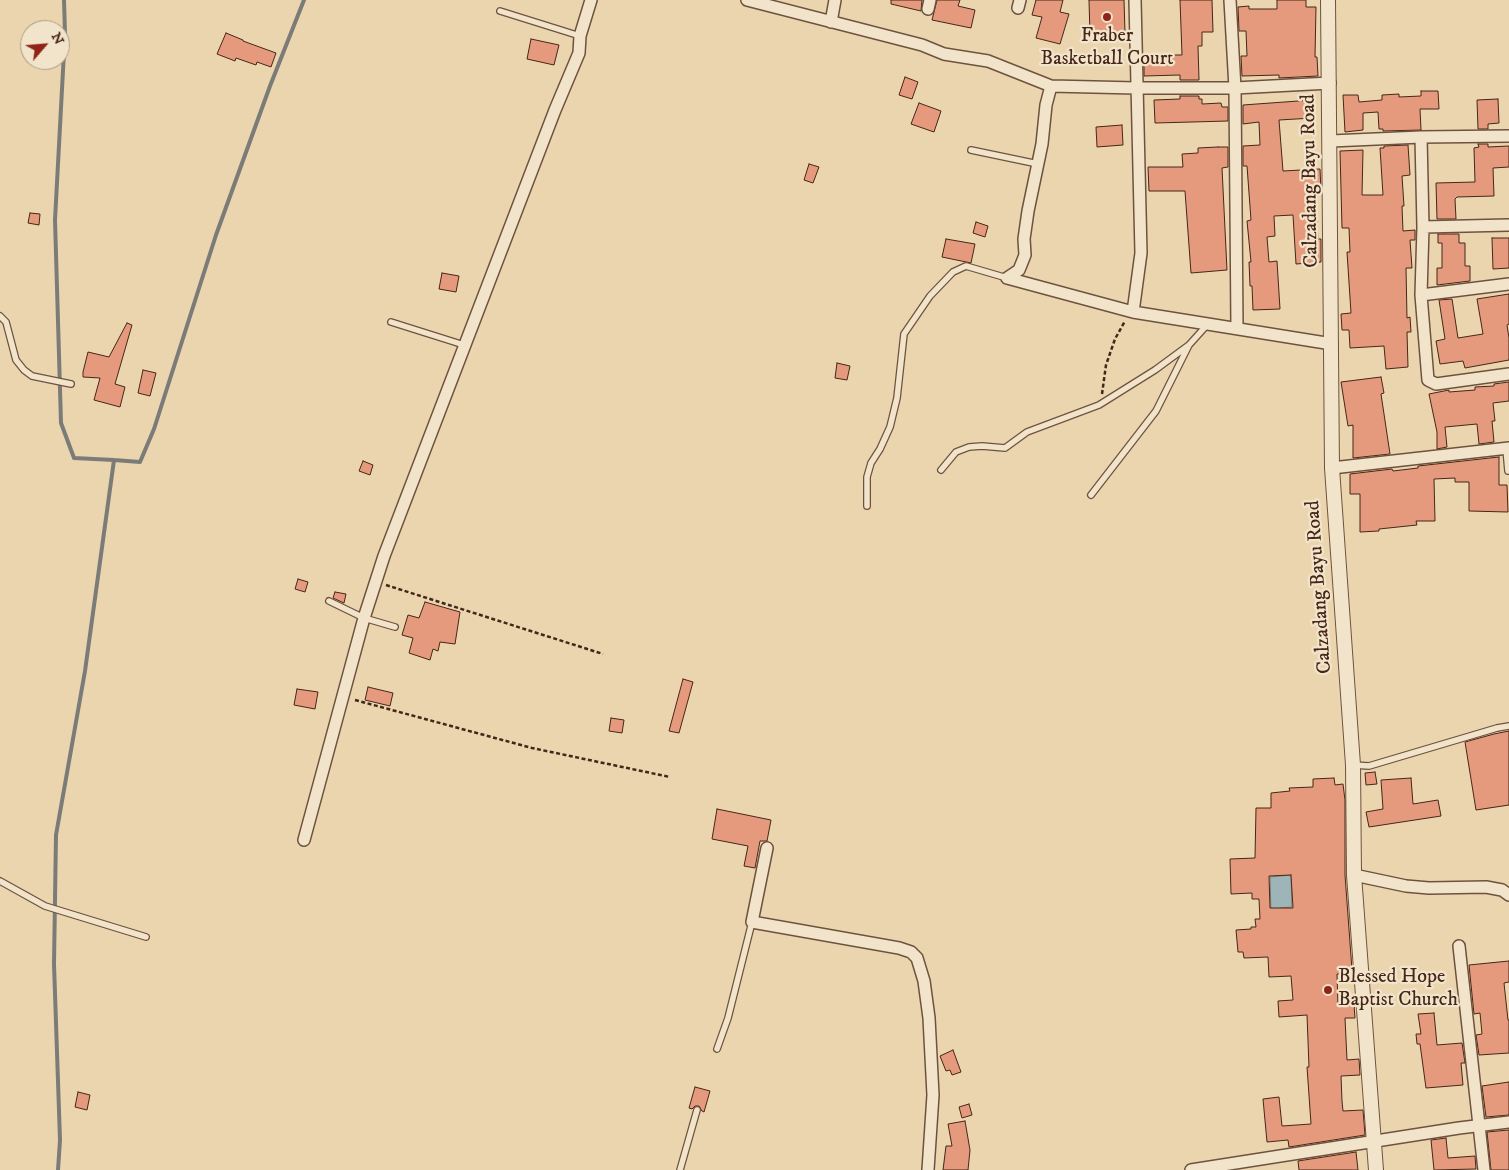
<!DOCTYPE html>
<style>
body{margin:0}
#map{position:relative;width:1509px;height:1170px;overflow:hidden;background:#ead5af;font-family:"IM FELL DW Pica",serif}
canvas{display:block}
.north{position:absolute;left:20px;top:20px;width:50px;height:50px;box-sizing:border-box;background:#f1e4cb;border:1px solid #ad9883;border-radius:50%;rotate:63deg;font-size:14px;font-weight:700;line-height:20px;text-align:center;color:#462618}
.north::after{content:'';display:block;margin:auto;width:18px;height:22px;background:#8f2418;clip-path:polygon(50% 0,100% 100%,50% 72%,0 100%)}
</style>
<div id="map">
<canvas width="1509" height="1170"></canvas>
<div class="north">N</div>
</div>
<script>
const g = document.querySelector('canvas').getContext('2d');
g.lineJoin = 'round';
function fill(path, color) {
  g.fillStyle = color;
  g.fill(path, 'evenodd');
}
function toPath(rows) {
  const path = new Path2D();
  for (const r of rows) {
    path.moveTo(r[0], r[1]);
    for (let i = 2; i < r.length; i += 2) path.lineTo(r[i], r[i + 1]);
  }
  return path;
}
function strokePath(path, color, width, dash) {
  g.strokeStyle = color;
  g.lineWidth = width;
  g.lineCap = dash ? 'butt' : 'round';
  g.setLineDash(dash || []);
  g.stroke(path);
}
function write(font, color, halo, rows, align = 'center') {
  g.font = font + ' "IM FELL DW Pica",serif';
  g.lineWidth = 4.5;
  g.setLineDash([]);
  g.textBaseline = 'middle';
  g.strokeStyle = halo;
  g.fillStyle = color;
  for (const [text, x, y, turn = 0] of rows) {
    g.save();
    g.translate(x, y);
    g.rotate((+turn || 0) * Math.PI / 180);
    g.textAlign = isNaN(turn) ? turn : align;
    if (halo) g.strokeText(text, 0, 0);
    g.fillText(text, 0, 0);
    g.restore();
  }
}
const water = toPath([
 [1291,875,1292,907,1280,908,1280,912,1271,913,1270,877,1291,875]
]);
fill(water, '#9eb5b7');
strokePath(water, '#7b7c77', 1);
strokePath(toPath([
 [114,460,140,462,154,429,216,235,270,86,304,0],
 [58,1170,60,1140,54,964,56,835,85,671,114,460,74,458,61,423,55,220,65,33,64,0]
]), '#7b7c77', 4);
const building = toPath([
 [891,0,922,0,921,11,891,4,891,0],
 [937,0,960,0,958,6,975,10,971,28,932,20,937,0],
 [1036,0,1063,0,1060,12,1069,14,1060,44,1036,38,1042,17,1032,15,1036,0],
 [1089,0,1124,0,1125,33,1090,35,1089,0],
 [1180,0,1212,0,1213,32,1202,32,1202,46,1198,46,1199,80,1180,80,1180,75,1144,76,1144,55,1182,55,1180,0],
 [1277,0,1306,0,1306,7,1316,7,1315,57,1317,57,1318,76,1279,78,1279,75,1242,76,1241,56,1247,56,1246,31,1239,31,1238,7,1249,6,1249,9,1277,9,1277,0],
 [226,33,243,40,243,41,276,53,271,67,257,62,256,65,236,58,235,61,217,54,226,33],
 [531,39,559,45,554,65,527,59,531,39],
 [905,77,918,82,912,99,899,95,905,77],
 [1421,91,1438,91,1439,109,1420,109,1421,130,1383,131,1383,129,1379,129,1378,112,1363,113,1363,130,1345,132,1343,95,1358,95,1359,102,1382,100,1382,95,1399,94,1399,97,1421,96,1421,91],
 [1180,96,1199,96,1199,99,1202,99,1202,104,1221,103,1222,107,1228,107,1228,121,1155,123,1154,100,1180,99,1180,96],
 [1498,99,1499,123,1488,124,1488,129,1478,129,1477,100,1498,99],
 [1312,100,1313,118,1279,120,1283,171,1320,169,1321,191,1315,191,1318,239,1321,239,1321,262,1296,264,1293,215,1274,216,1275,236,1267,237,1269,262,1277,261,1280,309,1253,310,1252,286,1250,286,1249,262,1251,262,1247,221,1251,220,1247,166,1243,166,1243,146,1260,145,1259,122,1243,124,1243,105,1312,100],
 [919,103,941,111,934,132,911,124,919,103],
 [1122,125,1123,145,1097,147,1096,127,1122,125],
 [1478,144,1488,144,1488,147,1509,146,1509,167,1493,168,1494,196,1457,197,1455,199,1456,219,1437,219,1436,183,1475,182,1474,148,1479,147,1478,144],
 [1408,145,1410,175,1402,176,1404,206,1402,206,1403,231,1415,230,1415,240,1410,240,1412,268,1406,268,1407,318,1410,317,1411,332,1407,332,1408,367,1386,369,1384,346,1350,348,1349,330,1342,330,1341,314,1351,313,1347,252,1350,252,1349,228,1342,228,1340,151,1363,150,1362,195,1383,195,1380,148,1384,148,1384,146,1408,145],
 [1218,147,1228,147,1228,167,1222,168,1227,270,1191,273,1185,191,1149,191,1148,167,1183,167,1182,154,1198,153,1198,148,1218,147],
 [809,164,819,167,813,183,804,180,809,164],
 [30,213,40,214,39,225,28,223,30,213],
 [976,222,988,226,985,237,973,233,976,222],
 [1438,234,1459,234,1459,243,1465,243,1465,266,1470,266,1470,281,1437,285,1437,268,1442,268,1442,243,1438,243,1438,234],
 [1492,238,1509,238,1509,268,1493,269,1492,238],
 [946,239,975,244,971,263,942,257,946,239],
 [442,273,459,276,456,292,439,289,442,273],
 [1509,294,1509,324,1507,325,1509,338,1509,360,1465,368,1463,361,1440,364,1436,341,1445,339,1439,300,1452,299,1458,338,1483,334,1477,299,1509,294],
 [127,323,132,325,115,384,125,387,120,407,94,400,100,378,83,377,83,372,88,352,109,357,127,323],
 [837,363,850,366,847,380,835,378,837,363],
 [143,370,156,373,150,396,138,393,143,370],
 [1381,377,1384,393,1381,394,1390,454,1353,458,1353,425,1348,426,1341,382,1381,377],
 [1509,382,1509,401,1493,403,1495,421,1492,421,1494,442,1479,444,1477,424,1445,427,1447,447,1437,449,1437,432,1429,394,1449,390,1449,392,1475,390,1475,387,1494,386,1494,384,1509,382],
 [1499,457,1499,485,1507,485,1508,512,1469,511,1469,482,1455,482,1455,478,1434,479,1435,521,1416,521,1417,525,1379,529,1379,531,1360,532,1360,494,1350,494,1350,474,1392,469,1393,471,1418,468,1418,466,1499,457],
 [363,461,373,465,370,475,359,471,363,461],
 [298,579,308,582,305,592,295,589,298,579],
 [335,592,346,594,344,603,333,598,335,592],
 [425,602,460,612,455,644,440,642,438,651,433,649,430,660,409,653,413,638,402,635,408,615,419,618,425,602],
 [683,679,693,682,679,733,669,731,683,679],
 [368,687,393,693,390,706,365,700,368,687],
 [297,689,318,692,315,709,294,705,297,689],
 [611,718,624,720,622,733,609,731,611,718],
 [1509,731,1509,805,1476,810,1465,742,1494,734,1509,731],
 [1375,772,1377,784,1366,785,1365,773,1375,772],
 [1334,778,1335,785,1343,784,1345,800,1345,875,1352,970,1340,971,1340,974,1337,974,1338,1006,1354,1005,1355,1018,1345,1018,1347,1060,1359,1059,1360,1075,1341,1076,1342,1101,1343,1111,1363,1110,1365,1135,1289,1147,1288,1140,1267,1142,1263,1099,1279,1097,1282,1126,1311,1124,1307,1067,1309,1067,1307,1015,1279,1017,1278,1001,1293,1000,1291,976,1269,977,1268,957,1244,958,1243,952,1238,952,1236,930,1251,929,1251,927,1256,927,1255,919,1260,919,1259,899,1252,899,1252,893,1231,894,1230,859,1255,858,1256,808,1271,808,1271,793,1290,791,1289,788,1313,787,1313,779,1334,778],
 [1291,875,1293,908,1270,908,1269,876,1291,875],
 [1411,778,1413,804,1438,800,1441,816,1369,827,1366,812,1383,809,1381,780,1411,778],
 [717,809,771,820,767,841,760,841,755,868,744,866,748,846,712,839,717,809],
 [1509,961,1509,982,1504,983,1508,1020,1509,1020,1509,1053,1479,1055,1476,1035,1482,1034,1480,1013,1474,1014,1469,965,1509,961],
 [1434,1013,1437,1045,1462,1043,1465,1063,1461,1063,1463,1085,1426,1088,1420,1044,1417,1044,1416,1034,1421,1034,1418,1014,1434,1013],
 [953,1050,961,1072,952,1075,950,1070,946,1071,940,1056,953,1050],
 [1509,1082,1509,1115,1486,1117,1482,1086,1509,1082],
 [695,1087,710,1091,704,1112,702,1111,699,1106,695,1106,692,1109,689,1108,695,1087],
 [78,1092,90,1095,87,1110,75,1107,78,1092],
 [969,1104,972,1115,962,1118,959,1107,969,1104],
 [965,1121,970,1150,968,1170,943,1170,946,1146,952,1146,948,1124,965,1121],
 [1509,1130,1509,1170,1491,1170,1487,1132,1509,1130],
 [1446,1138,1448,1158,1475,1156,1476,1169,1434,1170,1431,1140,1446,1138],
 [1356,1152,1358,1170,1299,1170,1298,1161,1356,1152]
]);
fill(building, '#e59a7d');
strokePath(building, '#462618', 1);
const service = toPath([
 [500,11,580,36],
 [971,150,1038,164],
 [0,316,6,322,16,360,24,370,32,376,71,384],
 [391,322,464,345],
 [1506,449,1508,471],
 [941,470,956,452,969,447,982,446,1005,448,1027,432,1099,405,1155,370,1189,345],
 [1091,495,1156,411,1189,345,1207,325],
 [867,506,867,477,871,463,880,449,890,427,897,398,904,334,930,296,953,272,966,266,1007,278],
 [329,601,364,618,395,627],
 [1353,765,1369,766,1497,728,1509,726],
 [0,881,45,906,146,937],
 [717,1049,728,1018,752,922],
 [680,1170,697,1110]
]);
const minor = toPath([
 [747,0,922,45,944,54,988,61,1051,86,1136,88,1235,88,1330,83],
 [1230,0,1235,88,1237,328],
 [1018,8,1020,0],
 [928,9,930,0],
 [831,22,835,0],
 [1421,137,1423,227,1421,295,1428,380,1436,384,1509,374],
 [1331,141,1421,137,1509,136],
 [1423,227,1509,225],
 [1007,278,1133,312,1332,344],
 [1007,278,1019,270,1025,255,1024,239,1028,211,1042,144,1046,105,1051,86],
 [1421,295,1509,284],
 [1133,312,1141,253,1135,0],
 [1332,468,1509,448],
 [304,840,364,618,384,556,555,110,579,53,580,36,591,0],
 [767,848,752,922,899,948,911,952,917,958,924,981,929,1018,933,1095,928,1170],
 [1354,875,1406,886,1429,888,1486,887,1502,890,1509,895],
 [1459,946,1484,1170],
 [1191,1170,1459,1128,1509,1122]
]);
const tertiary = toPath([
 [1328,0,1332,468,1353,765,1354,875,1376,1170]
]);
strokePath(service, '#6f523e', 8);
strokePath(minor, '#6f523e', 14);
strokePath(tertiary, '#6f523e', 16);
strokePath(toPath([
 [1102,394,1106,365,1115,339,1125,321],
 [386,585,603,654],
 [355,700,532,748,670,777]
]), '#462618', 2.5, [4, 2.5]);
strokePath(service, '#f1e4cb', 5.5);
strokePath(minor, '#f1e4cb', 11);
strokePath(tertiary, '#f1e4cb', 14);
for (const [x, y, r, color] of [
 [1107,17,5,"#8f2418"],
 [1328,990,5,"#8f2418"]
]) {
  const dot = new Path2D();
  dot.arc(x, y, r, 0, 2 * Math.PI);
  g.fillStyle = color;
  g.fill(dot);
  strokePath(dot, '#f1e4cb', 2);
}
write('20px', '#462618', '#f1e4cb', [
 ["Fraber",1107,37],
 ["Basketball Court",1107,60],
 ["Blessed Hope",1338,978,"left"],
 ["Baptist Church",1338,1001,"left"]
]);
write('20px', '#462618', '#f1e4cb', [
 ["Calzadang Bayu Road",1311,181,-91],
 ["Calzadang Bayu Road",1320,587,-94]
]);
</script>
